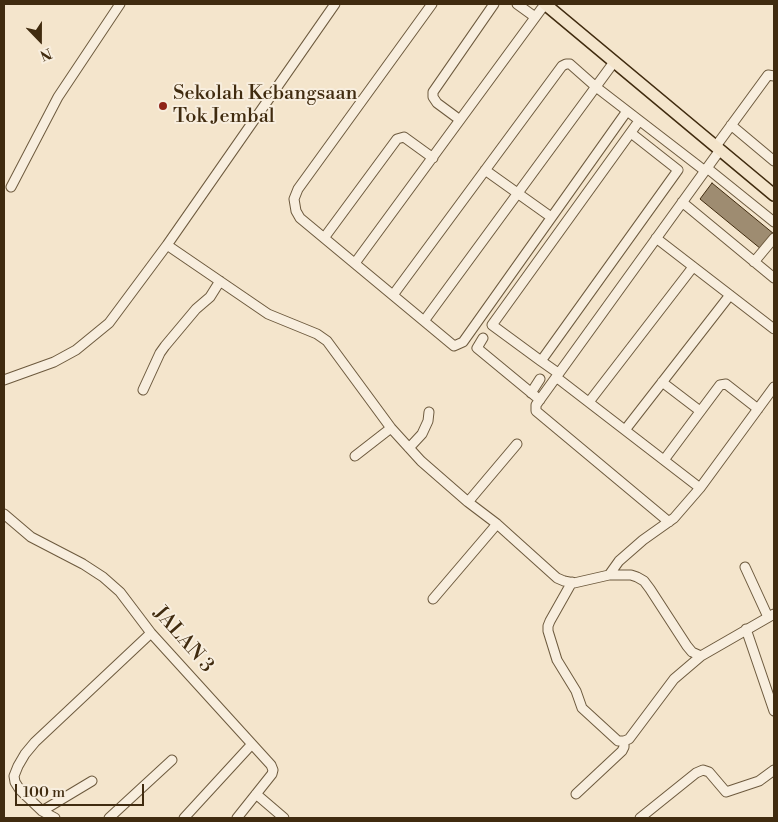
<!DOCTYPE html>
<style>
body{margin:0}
#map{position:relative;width:778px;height:822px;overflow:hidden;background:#f4e5cc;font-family:"Libre Bodoni",serif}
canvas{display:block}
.frame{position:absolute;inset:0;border:5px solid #402b0f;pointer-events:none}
.north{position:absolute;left:15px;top:15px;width:50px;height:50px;-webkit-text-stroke:4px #f8eede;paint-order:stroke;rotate:158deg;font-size:14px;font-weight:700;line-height:20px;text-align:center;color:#402b0f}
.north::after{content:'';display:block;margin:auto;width:18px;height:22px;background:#402b0f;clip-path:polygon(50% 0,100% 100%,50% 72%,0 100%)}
.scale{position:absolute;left:15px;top:784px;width:129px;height:22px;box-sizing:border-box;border:2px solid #402b0f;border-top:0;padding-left:6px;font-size:15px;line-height:18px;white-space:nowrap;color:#402b0f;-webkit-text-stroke:4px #f8eede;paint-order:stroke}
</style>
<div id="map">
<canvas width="778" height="822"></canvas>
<div class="frame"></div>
<div class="north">N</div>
<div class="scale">100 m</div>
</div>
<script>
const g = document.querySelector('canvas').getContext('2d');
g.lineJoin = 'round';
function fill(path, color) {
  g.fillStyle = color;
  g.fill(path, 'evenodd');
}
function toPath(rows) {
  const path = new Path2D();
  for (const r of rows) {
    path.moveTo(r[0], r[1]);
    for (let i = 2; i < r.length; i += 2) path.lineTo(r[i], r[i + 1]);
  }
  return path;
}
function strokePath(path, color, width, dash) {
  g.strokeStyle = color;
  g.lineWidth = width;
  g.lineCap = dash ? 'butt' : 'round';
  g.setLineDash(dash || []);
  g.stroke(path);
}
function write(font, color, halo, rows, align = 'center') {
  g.font = font + ' "Libre Bodoni",serif';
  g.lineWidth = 4;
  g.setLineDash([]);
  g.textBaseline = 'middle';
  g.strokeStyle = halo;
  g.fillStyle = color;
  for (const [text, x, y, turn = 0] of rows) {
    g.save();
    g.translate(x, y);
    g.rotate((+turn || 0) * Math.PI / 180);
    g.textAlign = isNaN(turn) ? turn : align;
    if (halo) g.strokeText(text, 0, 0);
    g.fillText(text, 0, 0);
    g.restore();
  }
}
const building = toPath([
 [712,183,774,234,761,249,700,199,712,183]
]);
fill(building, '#9e8c71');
strokePath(building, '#402b0f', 1);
const minor = toPath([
 [432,4,298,189,294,199,296,211,300,218,454,346,463,342,627,111],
 [517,4,535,17],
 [460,120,437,103,433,97,433,92,494,4],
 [731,125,774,161],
 [631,133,678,170,541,361,492,325,639,121],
 [716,146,768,75,774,76],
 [707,168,774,222],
 [485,170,551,217],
 [11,187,58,97,120,4],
 [682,202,774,278],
 [324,238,397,139,404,137,433,158],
 [656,238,774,329],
 [167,245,268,314,317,334,327,341,391,428,421,461,468,502,497,524,557,578,564,581,574,583,609,575,631,575,637,577,644,581,650,589,687,646,692,652,701,656,774,614],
 [754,262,774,238],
 [355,263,545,4],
 [393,295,562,66,566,64,570,64,596,87,705,171],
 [424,321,614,62],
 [483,338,477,348,540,400],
 [541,361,558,373],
 [556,377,700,488],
 [4,380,54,362,76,350,109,323,167,245,335,4],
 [662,382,700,411],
 [143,390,160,353,165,346,196,309,210,297,220,281],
 [531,393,540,379],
 [589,402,693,267],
 [625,430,730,295],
 [409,448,422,434,428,421,429,412],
 [355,456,391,428],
 [664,460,720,385,726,384,758,409],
 [468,502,517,444],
 [4,514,31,537,83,564,103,577,120,592,151,633,271,765,273,770,272,774,237,818],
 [669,522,536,411,536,405,720,150],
 [745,567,768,617],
 [609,575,619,561,643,540,674,518,700,488,774,387],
 [572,582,550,621,548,626,548,631,557,660,576,691,582,708,618,741,624,741,629,739,674,679,701,656],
 [433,599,497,524],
 [746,629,774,711],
 [256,794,284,818],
 [576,794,622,751,624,747,624,741],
 [42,811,92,781],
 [55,818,42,811,20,790,15,782,14,776,18,766,25,754,35,742,151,633],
 [109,818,172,760],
 [184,818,252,744],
 [640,818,696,773,703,770,709,772,726,792,759,781,774,770]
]);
const major = toPath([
 [545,4,774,195]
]);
strokePath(minor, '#6d5a3e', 11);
strokePath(major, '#402b0f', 14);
strokePath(minor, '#f8eede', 9);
strokePath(major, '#f4e5cc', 11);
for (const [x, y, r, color] of [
 [163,106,5,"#8f2418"]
]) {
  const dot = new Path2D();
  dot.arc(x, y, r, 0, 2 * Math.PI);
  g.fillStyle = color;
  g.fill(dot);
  strokePath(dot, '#f8eede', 2);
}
write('20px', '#402b0f', '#f8eede', [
 ["Sekolah Kebangsaan",173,94],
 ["Tok Jembal",173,117]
], 'left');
write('20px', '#402b0f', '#f8eede', [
 ["JALAN 3",183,640,49]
]);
</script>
